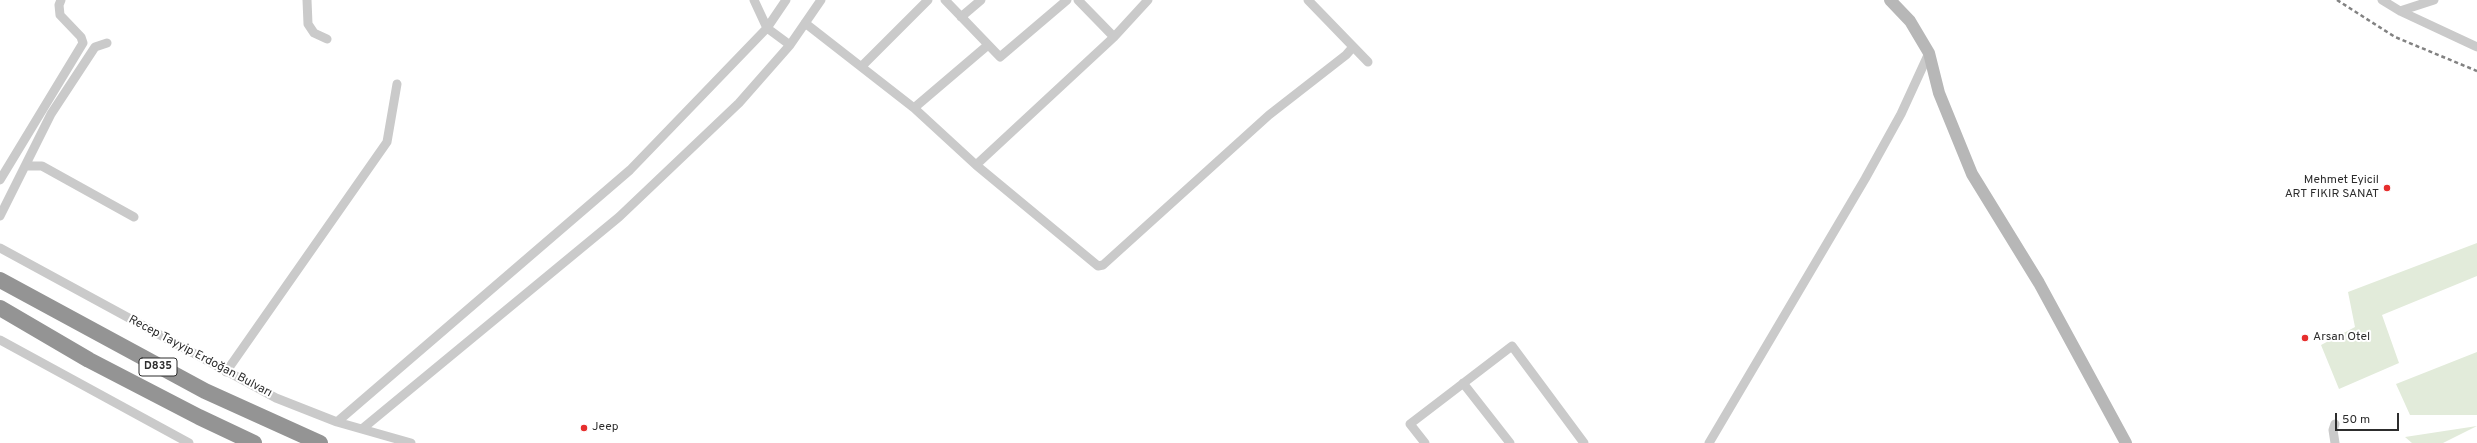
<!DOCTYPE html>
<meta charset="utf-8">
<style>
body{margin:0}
#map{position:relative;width:2477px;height:443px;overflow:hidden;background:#fff;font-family:Overpass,sans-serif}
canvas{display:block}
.scale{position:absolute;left:2335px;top:413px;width:64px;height:18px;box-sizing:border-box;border:2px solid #2d2d2d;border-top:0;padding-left:5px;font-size:12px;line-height:14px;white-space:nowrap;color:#2d2d2d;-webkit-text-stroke:3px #fff;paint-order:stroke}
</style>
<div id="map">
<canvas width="2477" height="443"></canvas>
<div class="scale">50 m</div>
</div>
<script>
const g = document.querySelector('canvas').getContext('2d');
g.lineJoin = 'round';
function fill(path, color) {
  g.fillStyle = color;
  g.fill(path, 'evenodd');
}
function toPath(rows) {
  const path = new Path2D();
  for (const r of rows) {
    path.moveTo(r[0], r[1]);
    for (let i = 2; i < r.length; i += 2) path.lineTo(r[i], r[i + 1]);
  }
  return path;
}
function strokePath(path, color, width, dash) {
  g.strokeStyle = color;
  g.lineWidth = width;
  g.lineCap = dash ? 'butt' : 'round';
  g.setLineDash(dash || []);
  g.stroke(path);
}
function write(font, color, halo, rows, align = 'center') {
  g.font = font + ' Overpass,sans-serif';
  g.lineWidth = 4;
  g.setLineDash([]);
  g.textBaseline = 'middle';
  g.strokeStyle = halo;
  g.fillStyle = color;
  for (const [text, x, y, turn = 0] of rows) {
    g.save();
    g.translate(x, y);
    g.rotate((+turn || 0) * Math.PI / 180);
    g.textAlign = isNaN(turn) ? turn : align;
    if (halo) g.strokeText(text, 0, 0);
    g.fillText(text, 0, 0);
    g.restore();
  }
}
fill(toPath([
 [2477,243,2477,276,2382,315,2399,363,2339,389,2321,345,2355,327,2348,292],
 [2477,352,2477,415,2410,415,2396,384],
 [2477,426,2443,443,2412,443,2405,437]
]), '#e2ebda');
strokePath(toPath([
 [307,0,308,24,314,33,327,39],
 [754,0,767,28,790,45],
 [945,0,1000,57,1067,0],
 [1078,0,1114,37],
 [1308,0,1368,62],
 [2382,0,2400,11,2477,47],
 [2400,11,2434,0],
 [961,17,981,0],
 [805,23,914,108,976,165,1098,266,1103,265,1269,115,1346,55,1353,47],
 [862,66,928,0],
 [914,108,988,45],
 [976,165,1114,37,1148,0],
 [25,166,42,166,134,217],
 [0,180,83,43,81,37,60,15,59,5,61,0],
 [0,216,51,114,95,47,107,43],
 [0,248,276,398,337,422,411,443],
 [0,340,189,443],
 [226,372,387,142,397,84],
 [1463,383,1510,443],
 [337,422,630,170,767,28,786,0],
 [2335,424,2333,430,2335,443],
 [362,429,619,217,739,103,790,45,821,0],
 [1425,443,1410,424,1512,346,1584,443],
 [1709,443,1865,179,1901,114,1929,53]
]), '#cacaca', 9);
strokePath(toPath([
 [1890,0,1910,21,1929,53,1939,93,1972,174,2039,283,2126,443]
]), '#b7b7b7', 12);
strokePath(toPath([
 [0,280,205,391,320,443],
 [0,308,89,360,199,417,254,443]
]), '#949494', 16);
strokePath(toPath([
 [2337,0,2395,37,2477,71]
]), '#828282', 2.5, [4, 3]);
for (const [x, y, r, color] of [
 [2387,188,4,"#e62e2d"],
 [2305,338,4,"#e62e2d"],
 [584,428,4,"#e62e2d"]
]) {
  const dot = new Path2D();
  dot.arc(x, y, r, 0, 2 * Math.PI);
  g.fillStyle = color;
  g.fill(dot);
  strokePath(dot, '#fff', 1.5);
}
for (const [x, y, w] of [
 [158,367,38]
]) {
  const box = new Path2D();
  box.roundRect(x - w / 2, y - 9, w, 18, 3);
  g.fillStyle = '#fff';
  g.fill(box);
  strokePath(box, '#2d2d2d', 1);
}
write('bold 11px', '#2d2d2d', null, [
 ["D835",158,367]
]);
write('12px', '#2d2d2d', '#fff', [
 ["Mehmet Eyicil",2379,181,"right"],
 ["ART FIKIR SANAT",2379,195,"right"],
 ["Arsan Otel",2313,338],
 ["Jeep",592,428]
], 'left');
write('12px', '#2d2d2d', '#fff', [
 ["Recep Tayyip Erdoğan Bulvarı",200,357,28]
]);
</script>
